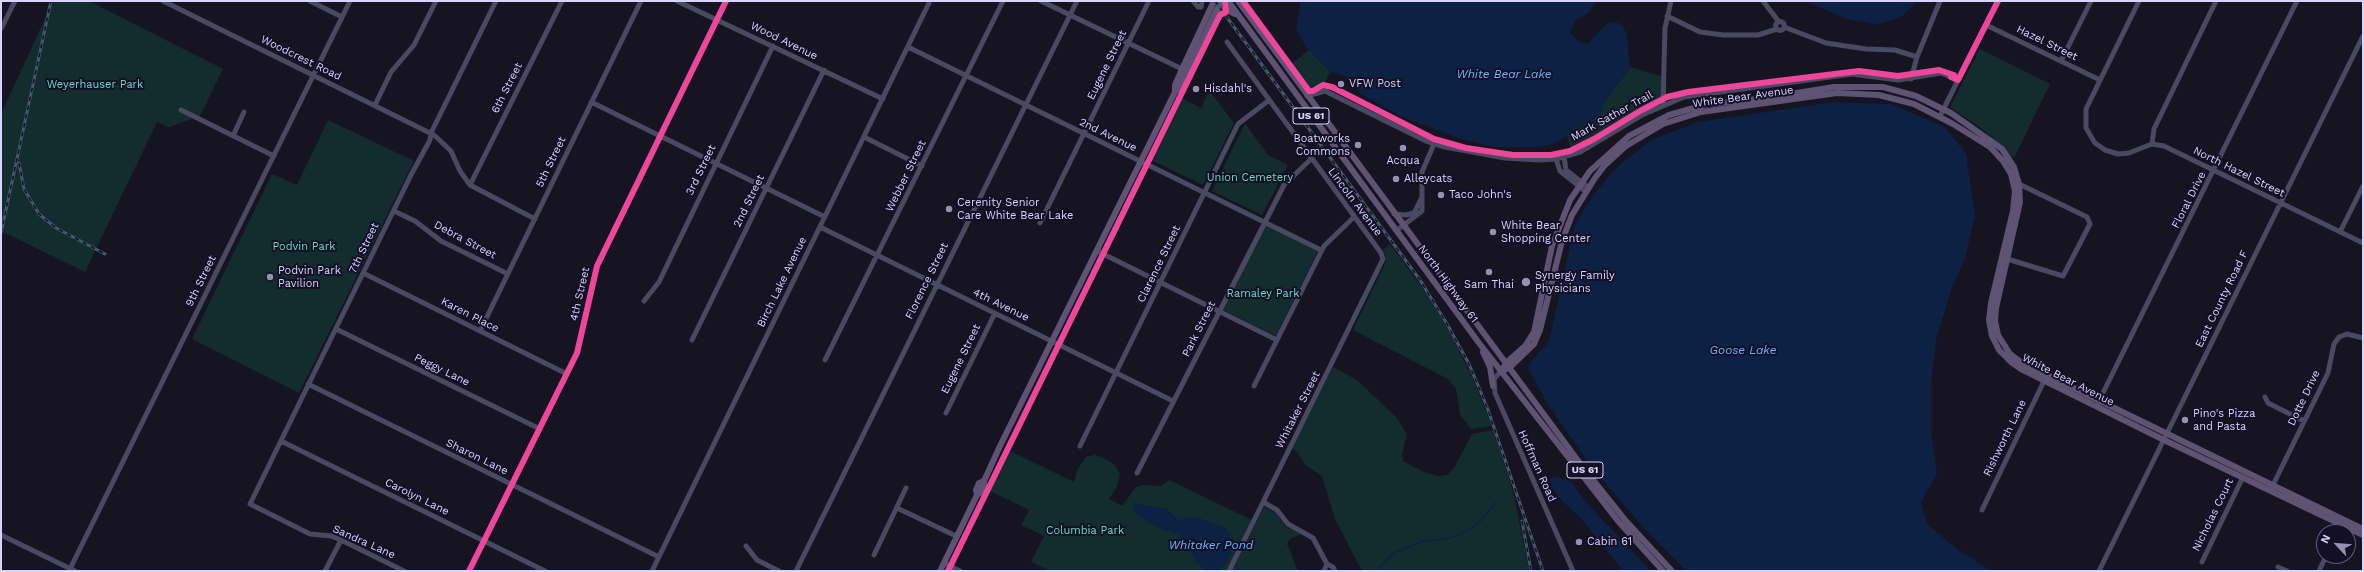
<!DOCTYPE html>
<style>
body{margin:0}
#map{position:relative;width:2364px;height:572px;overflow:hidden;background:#161421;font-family:"Work Sans",sans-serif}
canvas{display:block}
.frame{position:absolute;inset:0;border:2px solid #d9d4ff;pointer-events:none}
.north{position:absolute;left:2316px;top:524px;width:40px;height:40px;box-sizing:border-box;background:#130f26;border:1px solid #625e7d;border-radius:50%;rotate:296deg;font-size:11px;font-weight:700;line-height:16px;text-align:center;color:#d9d4ff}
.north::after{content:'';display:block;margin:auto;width:14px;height:18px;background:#9591b1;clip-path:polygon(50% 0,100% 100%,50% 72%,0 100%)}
</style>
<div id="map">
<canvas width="2364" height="572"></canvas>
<div class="frame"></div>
<div class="north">N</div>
</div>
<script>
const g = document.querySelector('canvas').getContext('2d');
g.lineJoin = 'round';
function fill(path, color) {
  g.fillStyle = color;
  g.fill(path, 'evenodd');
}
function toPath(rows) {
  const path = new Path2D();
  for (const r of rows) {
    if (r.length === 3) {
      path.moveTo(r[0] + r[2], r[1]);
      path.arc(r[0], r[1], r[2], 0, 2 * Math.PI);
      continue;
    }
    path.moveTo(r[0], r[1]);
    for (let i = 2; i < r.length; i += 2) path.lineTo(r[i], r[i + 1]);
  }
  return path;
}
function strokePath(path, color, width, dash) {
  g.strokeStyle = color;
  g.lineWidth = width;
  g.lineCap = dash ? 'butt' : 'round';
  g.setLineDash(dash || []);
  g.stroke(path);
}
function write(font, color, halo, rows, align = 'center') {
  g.font = font + ' "Work Sans",sans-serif';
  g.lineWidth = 4;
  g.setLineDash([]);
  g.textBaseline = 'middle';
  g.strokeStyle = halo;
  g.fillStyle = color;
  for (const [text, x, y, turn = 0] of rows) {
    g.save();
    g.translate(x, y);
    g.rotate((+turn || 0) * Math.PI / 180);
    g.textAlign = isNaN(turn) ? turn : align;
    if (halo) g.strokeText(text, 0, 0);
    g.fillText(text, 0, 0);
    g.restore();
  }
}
fill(toPath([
 [53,1,89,1,223,69,200,116,169,127,157,122,85,272,1,231,1,114],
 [1980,49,2050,84,2014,158,2008,155,1985,131,1950,107],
 [1309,50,1330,71,1323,87,1312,93,1307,91,1290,65],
 [1630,67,1664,77,1663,104,1573,155,1567,136,1600,115,1604,103],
 [1209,90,1234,123,1203,185,1151,160,1181,98,1201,108],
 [328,120,414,161,299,393,192,339,272,174,297,185],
 [1245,123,1268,155,1288,165,1262,215,1212,191],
 [1264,224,1318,251,1276,336,1221,309],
 [1390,244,1426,293,1449,331,1470,372,1492,426,1471,429,1460,415,1456,389,1448,379,1353,330,1385,264,1386,257,1383,250],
 [1333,367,1357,380,1396,417,1407,434,1402,454,1403,461,1424,472,1438,476,1447,475,1454,468,1472,434,1493,430,1513,491,1529,571,1362,571,1335,519,1322,476,1305,465,1298,453,1292,448],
 [1006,449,1074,482,1077,470,1086,457,1095,455,1104,458,1115,465,1120,474,1117,487,1109,499,1122,506,1136,487,1144,485,1161,486,1169,480,1252,520,1227,571,1050,571,1031,562,1044,536,1021,525,1029,510,986,489],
 [1135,504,1166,509,1179,521,1194,517,1224,527,1233,539,1229,558],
 [1264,507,1275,512,1286,527,1301,534,1290,539,1287,544,1298,571,1232,571]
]), '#132c2d');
fill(toPath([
 [1301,1,1596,1,1590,12,1574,21,1570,33,1581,43,1588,44,1602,28,1609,23,1616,22,1623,26,1627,35,1630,67,1604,103,1600,115,1567,136,1554,144,1540,147,1494,147,1461,139,1400,116,1360,93,1354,82,1344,76,1330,71,1306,47,1296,29],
 [1805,1,1917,1,1901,17,1884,23,1874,24,1847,19],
 [1833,102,1890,104,1945,127,1966,154,1975,216,1965,259,1952,287,1936,340,1931,386,1931,431,1937,474,1921,502,1927,524,1956,548,1991,571,1686,571,1643,527,1590,465,1548,405,1527,366,1549,341,1575,225,1594,194,1616,168,1651,140,1698,122],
 [1554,476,1572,482,1584,500,1651,571,1623,571,1580,517,1563,502,1552,488,1550,479],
 [1135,504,1166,509,1179,521,1194,517,1224,527,1230,532,1233,541,1231,554,1225,565,1218,571,1205,570,1198,564,1180,535,1159,528,1137,515,1132,508]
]), '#0d2144');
strokePath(toPath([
 [1238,569,1239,571],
 [1376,571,1393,553,1424,541,1450,538,1465,532,1480,522,1497,501]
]), '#0d2144', 1.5);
strokePath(toPath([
 [163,1,434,135,451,151,460,171,470,185,535,219],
 [310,1,342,17],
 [677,1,883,99],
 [1041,1,1182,69],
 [1193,1,1198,7,1201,7,1202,1],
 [1763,1,1779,22],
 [2139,1,2086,109,2086,128,2095,143,2105,150,2118,154,2129,153,2152,144,2164,146,2363,243],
 [1667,16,1700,32,1723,35,1758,35,1777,29],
 [1780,26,4.5],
 [1986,25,2100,80],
 [1784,27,1826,43,1866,49,1895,50,1917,57],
 [1,29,15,1],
 [1227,42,1381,253,1383,259,1229,571],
 [908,47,1321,250],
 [2061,61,2091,1],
 [1911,79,1917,57,1940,1],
 [1307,96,1325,91,1329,93,1426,141,1445,147,1505,158,1539,160,1556,159,1580,152,1642,115,1684,97,1852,74,1898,80,1941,73,1958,80],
 [591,102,825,217],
 [1663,104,1665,28,1671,1],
 [375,105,391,72,414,45,436,1],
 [181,110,274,156],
 [1940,116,1998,1],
 [233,136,244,112],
 [864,137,922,166],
 [2152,144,2154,129,2216,1],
 [1564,157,1566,170,1588,187],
 [1556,159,1560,171,1585,191],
 [470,185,562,1],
 [394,211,415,221,441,241,508,274],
 [1394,214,1406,215,1414,213,1421,199],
 [1040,223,1149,1],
 [820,227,1173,401],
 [1396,231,1422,211,1422,172,1434,144],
 [2340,232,2363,186],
 [1097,251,1277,340],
 [2004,258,2063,276,2090,224,2087,217,2019,184],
 [363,273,567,374],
 [644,301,659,282,773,46],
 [336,329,540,429],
 [480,331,641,1],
 [692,340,824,70],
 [825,360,1003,1],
 [1501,371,1494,379,1495,393,1573,571],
 [308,384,659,557],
 [1254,386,1324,246,1354,217],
 [2265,397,2268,403,2304,421],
 [2098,403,2297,1],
 [946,413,995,313],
 [281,441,545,571],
 [1080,446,1238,124,1268,101],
 [1137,473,1284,185,1311,159],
 [2272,487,2328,373,2334,344,2339,337,2347,334,2363,338],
 [1263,502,1277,510,1288,524,1313,538,1327,564,1333,567,1335,571],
 [897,508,956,536],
 [1982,510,2046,377],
 [2338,532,2343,522],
 [1,535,75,571],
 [746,546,757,560,779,571],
 [874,555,906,488],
 [2202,562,2243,477],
 [944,563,960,571],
 [2278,567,2287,571],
 [69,571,350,1],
 [325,571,341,540],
 [404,571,341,540,331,536,310,534,250,504,411,175,430,140,431,133,496,1],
 [469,571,577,353,597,266,726,1],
 [652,571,930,1],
 [796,571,1077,1],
 [1324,571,1327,564],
 [2099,571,2363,36],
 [2319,571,2326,556]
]), '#4a4962', 5);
strokePath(toPath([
 [1228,1,1479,343,1618,521,1663,571],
 [1238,1,1582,466,1626,521,1672,571],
 [1215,15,1225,9,1235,14],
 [1175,92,1175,85,1182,69,1214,1],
 [1483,352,1490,367,1493,386],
 [1501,371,1506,363,1525,346,1534,332,1552,246,1570,200,1590,171,1629,136,1669,115,1708,104,1759,99,1834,87,1883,87,1916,96,1951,113,2002,149,2014,167,2019,184,2020,202,1996,308,1995,321,1998,335,2010,354,2022,363,2363,529],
 [1501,371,1509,368,1534,344,1540,330,1562,241,1572,215,1595,178,1605,165,1626,146,1663,124,1701,112,1837,93,1879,95,1914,104,1953,124,1990,147,2003,161,2011,174,2015,191,2013,211,1991,303,1989,320,1992,336,1999,350,2011,362,2021,369,2164,440,2363,535],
 [977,495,976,490,979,483,984,481],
 [940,571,977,495,981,492,984,485,984,481,1000,446,1175,92,1180,87,1221,1]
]), '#5e5373', 6);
const rail = toPath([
 [1215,1,1420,280,1447,324,1469,364,1487,407,1543,571],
 [19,163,24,189,39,214,56,228,105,254],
 [1,233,51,1],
 [1522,521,1531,571]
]);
strokePath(rail, '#43596b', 3);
strokePath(rail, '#130f26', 1.5, [4.5]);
strokePath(toPath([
 [1243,1,1309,91,1313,91,1323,85,1332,87,1434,139,1466,148,1513,155,1551,155,1570,151,1594,139,1640,111,1667,97,1688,92,1859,71,1898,76,1939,70,1954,75],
 [1951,77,1958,80,1998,1],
 [469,571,577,353,597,266,726,1],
 [948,571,1220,15,1226,12,1225,1]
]), '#ed469a', 6);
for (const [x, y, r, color] of [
 [1341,84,4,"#9591b1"],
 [1196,89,4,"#9591b1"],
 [1358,145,4,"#9591b1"],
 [1403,148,4,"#9591b1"],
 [1396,179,4,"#9591b1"],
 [1441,195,4,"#9591b1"],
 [949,209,4,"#9591b1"],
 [1493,232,4,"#9591b1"],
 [1489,272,4,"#9591b1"],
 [270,277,4,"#9591b1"],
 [1526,282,5,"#9591b1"],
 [2185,420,4,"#9591b1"],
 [1579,542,4,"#9591b1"]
]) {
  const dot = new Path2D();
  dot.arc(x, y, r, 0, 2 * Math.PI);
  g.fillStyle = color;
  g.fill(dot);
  strokePath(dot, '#130f26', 1.5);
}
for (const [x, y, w] of [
 [1311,116,36],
 [1585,470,36]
]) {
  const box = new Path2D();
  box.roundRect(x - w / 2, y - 8, w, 16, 3);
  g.fillStyle = '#130f26';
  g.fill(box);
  strokePath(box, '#d9d4ff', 1);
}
write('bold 10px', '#d9d4ff', null, [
 ["US 61",1311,116],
 ["US 61",1585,470]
]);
write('11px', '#d9d4ff', '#130f26', [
 ["Wood Avenue",784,41,26],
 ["Hazel Street",2047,43,26],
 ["Woodcrest Road",301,58,26],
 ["Eugene Street",1107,65,-64],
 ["6th Street",507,88,-63],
 ["White Bear Avenue",1743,97,-8],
 ["Mark Sather Trail",1612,116,-29],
 ["2nd Avenue",1108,135,26],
 ["5th Street",551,162,-64],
 ["3rd Street",701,170,-64],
 ["North Hazel Street",2239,172,26],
 ["Webber Street",906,176,-64],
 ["Floral Drive",2189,200,-63],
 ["2nd Street",749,201,-64],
 ["Lincoln Avenue",1355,202,53],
 ["Debra Street",465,240,28],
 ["7th Street",364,248,-64],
 ["Clarence Street",1159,264,-64],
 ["9th Street",201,281,-64],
 ["Florence Street",927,281,-64],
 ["Birch Lake Avenue",782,282,-64],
 ["North Highway 61",1448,284,54],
 ["4th Street",580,294,-77],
 ["East County Road F",2222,299,-64],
 ["4th Avenue",1001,305,26],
 ["Karen Place",470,315,27],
 ["Park Street",1199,329,-63],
 ["Eugene Street",961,359,-64],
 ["Peggy Lane",442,370,26],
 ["White Bear Avenue",2068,380,27],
 ["Dotte Drive",2304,398,-64],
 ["Whitaker Street",1298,410,-63],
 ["Rishworth Lane",2005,438,-64],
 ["Sharon Lane",477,457,26],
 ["Hoffman Road",1537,466,66],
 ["Carolyn Lane",417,497,26],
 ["Nicholas Court",2213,515,-64],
 ["Sandra Lane",364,542,24]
]);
write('11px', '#d9d4ff', '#130f26', [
 ["VFW Post",1349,84],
 ["Hisdahl's",1204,89],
 ["Boatworks",1350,139,"right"],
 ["Commons",1350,152,"right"],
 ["Acqua",1403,161,"center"],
 ["Alleycats",1404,179],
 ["Taco John's",1449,195],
 ["Cerenity Senior",957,203],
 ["Care White Bear Lake",957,216],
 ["White Bear",1501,226],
 ["Shopping Center",1501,239],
 ["Podvin Park",278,271],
 ["Pavilion",278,284],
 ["Synergy Family",1535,276],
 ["Physicians",1535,289],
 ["Sam Thai",1489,285,"center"],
 ["Pino's Pizza",2193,414],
 ["and Pasta",2193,427],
 ["Cabin 61",1587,542]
], 'left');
write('11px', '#5fe0c0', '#130f26', [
 ["Weyerhauser Park",95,85],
 ["Union Cemetery",1250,178],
 ["Podvin Park",304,247],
 ["Ramaley Park",1263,294],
 ["Columbia Park",1085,531]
]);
write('italic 12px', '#62b6ff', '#130f26', [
 ["White Bear Lake",1504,74],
 ["Goose Lake",1743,350],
 ["Whitaker Pond",1211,545]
]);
</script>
